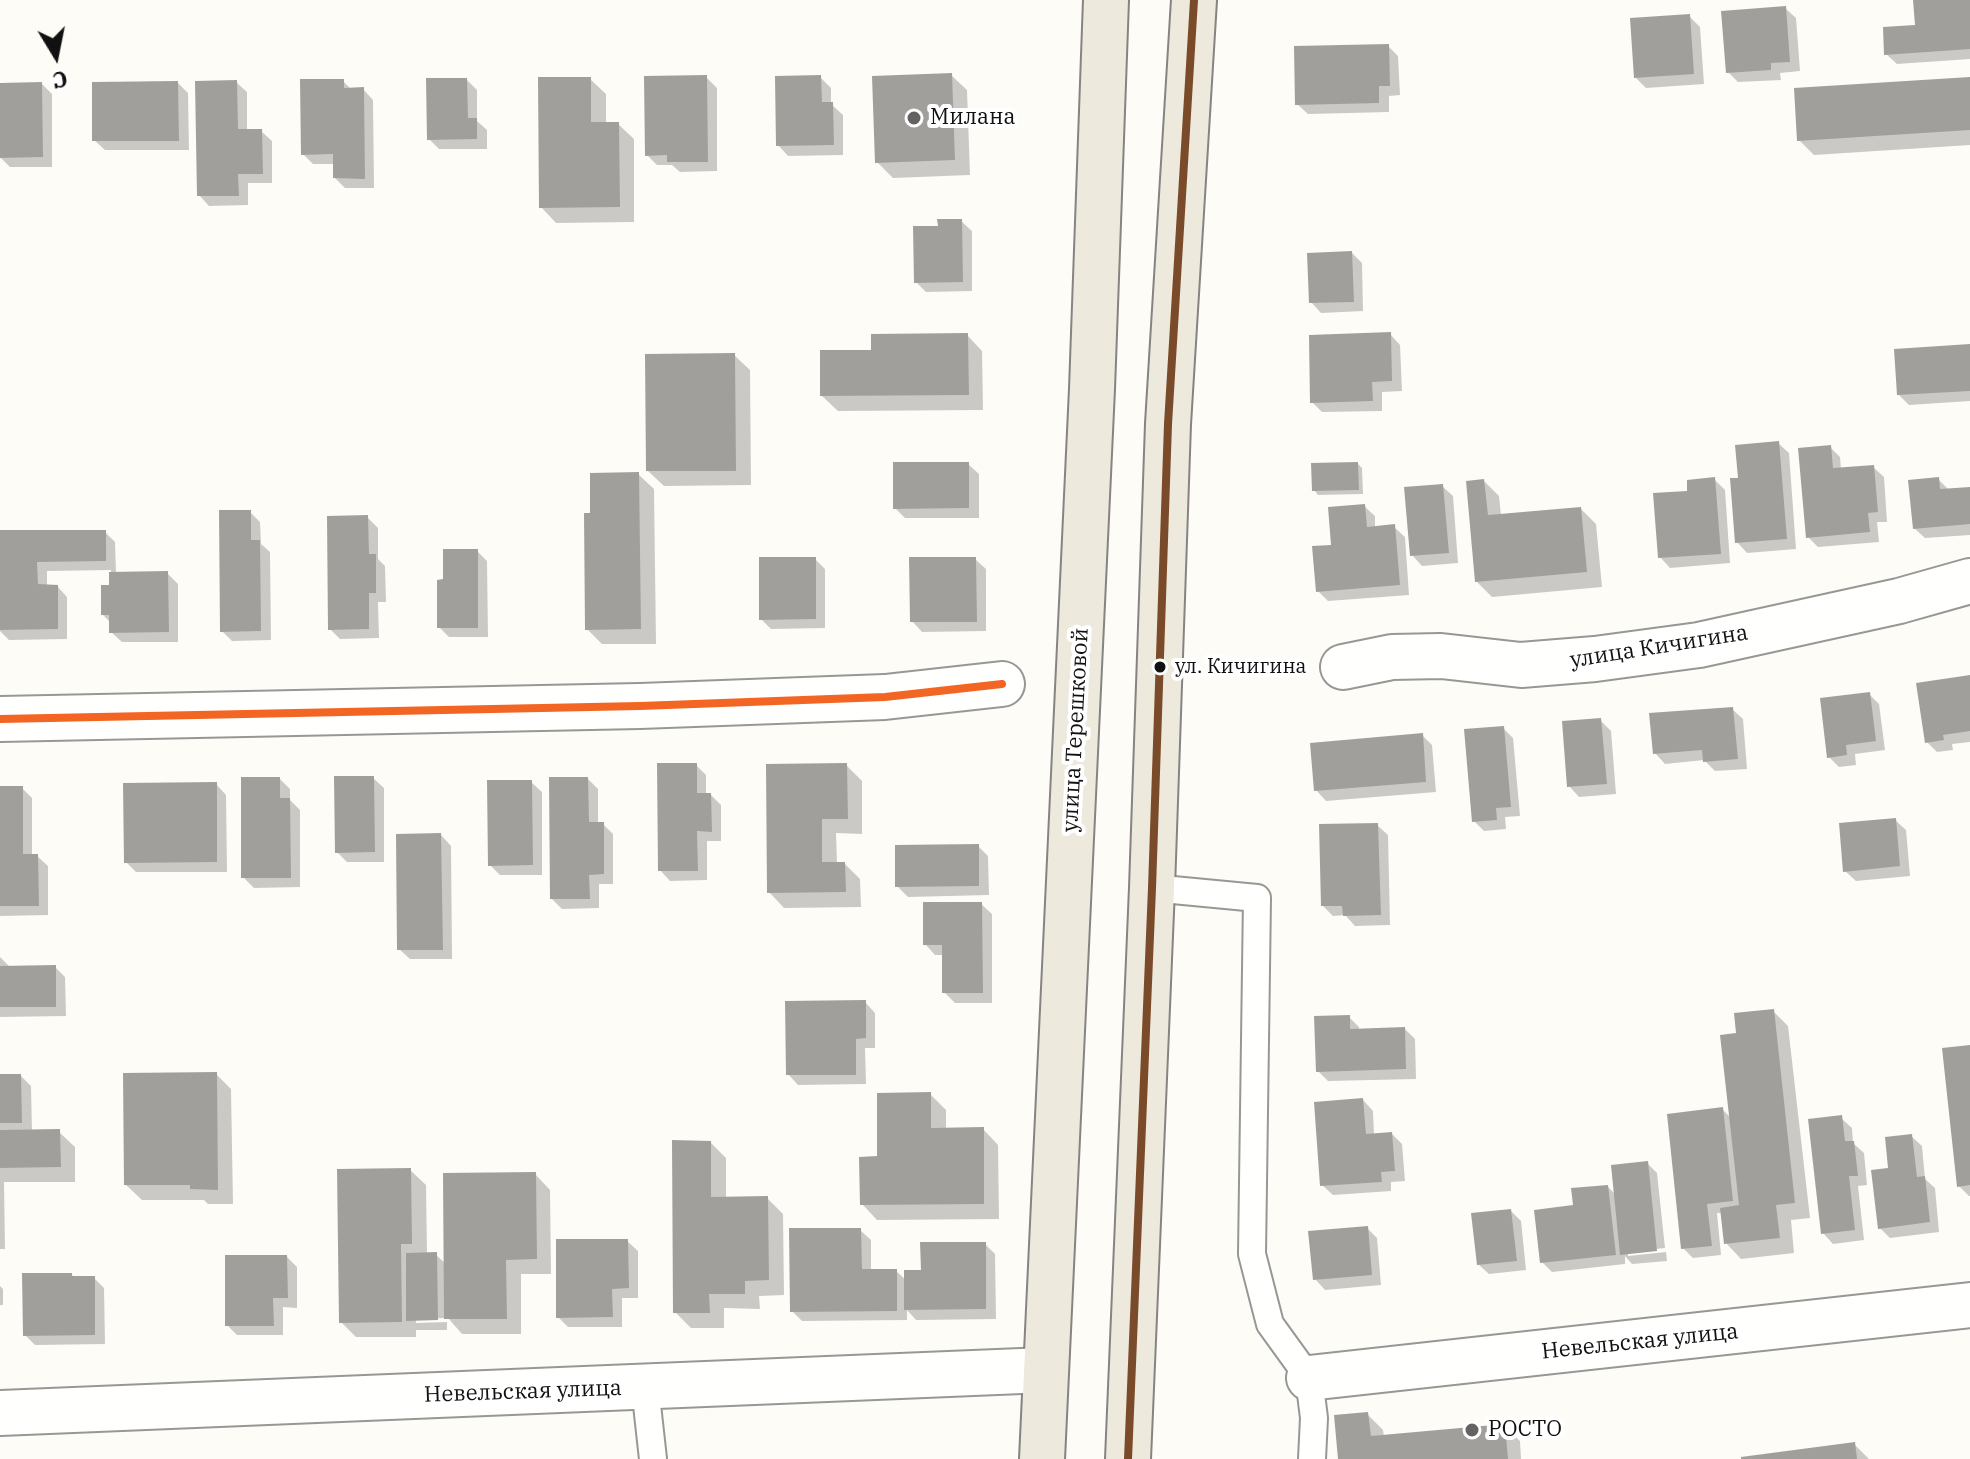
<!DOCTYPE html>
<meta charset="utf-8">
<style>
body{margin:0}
#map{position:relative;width:1970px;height:1459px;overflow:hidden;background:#fdfcf7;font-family:"IBM Plex Serif",serif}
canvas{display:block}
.north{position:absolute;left:16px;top:16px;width:80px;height:80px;-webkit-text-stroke:6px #fff;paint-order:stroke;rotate:170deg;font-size:22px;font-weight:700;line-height:32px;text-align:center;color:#111}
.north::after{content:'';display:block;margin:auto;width:28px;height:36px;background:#111;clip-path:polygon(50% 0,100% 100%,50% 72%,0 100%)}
</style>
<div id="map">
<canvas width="1970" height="1459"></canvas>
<div class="north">С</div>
</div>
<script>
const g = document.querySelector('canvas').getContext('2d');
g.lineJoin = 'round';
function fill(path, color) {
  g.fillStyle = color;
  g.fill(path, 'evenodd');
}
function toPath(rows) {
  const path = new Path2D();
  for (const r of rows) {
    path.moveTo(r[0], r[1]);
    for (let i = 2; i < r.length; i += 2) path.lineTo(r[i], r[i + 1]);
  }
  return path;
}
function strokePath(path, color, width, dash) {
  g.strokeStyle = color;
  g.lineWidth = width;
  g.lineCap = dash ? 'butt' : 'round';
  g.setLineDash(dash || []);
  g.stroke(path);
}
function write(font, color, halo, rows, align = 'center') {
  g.font = font + ' "IBM Plex Serif",serif';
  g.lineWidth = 8;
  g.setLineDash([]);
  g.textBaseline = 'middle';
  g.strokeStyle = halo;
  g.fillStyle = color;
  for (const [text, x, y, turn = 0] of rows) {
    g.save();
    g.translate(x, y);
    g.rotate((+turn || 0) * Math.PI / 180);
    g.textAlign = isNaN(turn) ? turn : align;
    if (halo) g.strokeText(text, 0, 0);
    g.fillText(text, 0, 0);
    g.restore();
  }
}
fill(toPath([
 [1915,0,1970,0,1970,59,1897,64,1886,54,1917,27],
 [1785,8,1796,18,1800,71,1780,73,1781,80,1738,82,1728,72],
 [1689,16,1700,27,1704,84,1646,88,1636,78],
 [1388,46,1398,56,1400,95,1389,96,1389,112,1308,114,1297,104],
 [951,75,967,90,970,175,893,178,877,162],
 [706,77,717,88,717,171,680,172,672,165,657,165,647,155],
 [820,77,831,88,831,104,843,115,843,155,788,156,778,145],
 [590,79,606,94,606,124,618,124,634,139,634,222,556,223,541,207],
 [1970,79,1970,145,1814,155,1799,140],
 [467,80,477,90,477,121,487,130,487,149,439,149,429,139],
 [343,81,352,90,363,89,373,100,374,188,345,188,335,178,335,164,313,164,303,154],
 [236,82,247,92,247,131,261,131,272,141,272,183,248,183,248,205,209,206,199,195],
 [178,83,188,93,189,150,105,150,94,140],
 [42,84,52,94,52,167,10,167,0,157,0,85],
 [961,221,972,231,972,291,926,292,916,282,940,228],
 [1352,253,1362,263,1363,311,1321,313,1311,302],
 [1390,334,1400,345,1402,391,1382,392,1382,411,1322,412,1312,402],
 [967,335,982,351,983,410,838,411,822,396,873,352],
 [1970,346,1970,401,1909,405,1898,394],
 [734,355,750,370,751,485,664,486,648,471],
 [1778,443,1789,453,1796,549,1747,553,1737,542,1740,480],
 [1830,447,1840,457,1841,469,1873,467,1884,477,1887,522,1877,522,1879,542,1818,547,1808,537],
 [968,464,979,474,979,518,905,518,895,508],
 [1358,464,1362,468,1363,494,1318,495,1314,490],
 [638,474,654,489,656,644,602,644,587,629,592,516],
 [1714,479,1725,490,1730,563,1670,568,1660,557,1689,493],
 [1938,479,1949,490,1970,489,1970,535,1925,538,1914,528],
 [1484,481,1499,496,1501,516,1581,509,1596,524,1602,587,1492,597,1476,581],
 [1442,486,1453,496,1458,563,1422,566,1412,555],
 [1364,506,1375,516,1375,528,1394,527,1405,537,1409,595,1328,601,1318,591,1334,547],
 [250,512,260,522,261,544,270,552,271,640,232,641,222,631],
 [367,517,378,528,378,559,385,566,386,602,378,602,379,638,340,639,330,629],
 [0,532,105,532,115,542,116,574,167,573,178,584,178,642,122,642,111,632,111,623,103,615,111,587,111,570,47,571,47,586,57,586,67,597,67,639,9,640,0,631],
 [477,551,487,561,488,637,449,637,439,627,445,581],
 [815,559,825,569,825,628,771,629,761,619],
 [975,559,986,569,986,631,922,632,912,621],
 [1970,677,1970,742,1952,744,1953,750,1937,752,1927,742],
 [1869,694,1879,704,1885,750,1855,754,1856,765,1839,767,1829,757],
 [1732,709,1743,719,1747,769,1715,771,1704,760,1665,764,1655,753],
 [1600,720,1611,731,1616,794,1579,797,1569,786],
 [1503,728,1513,738,1520,816,1505,817,1506,829,1484,831,1474,821],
 [1422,735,1432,745,1436,792,1326,801,1316,790],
 [696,765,706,775,706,795,711,795,721,805,721,841,707,841,707,880,670,881,660,870],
 [846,765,862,781,862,834,836,833,837,864,845,864,860,879,861,907,784,908,769,892],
 [373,778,384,788,384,862,347,862,337,852],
 [280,779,290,789,290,800,300,810,300,887,254,888,243,877],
 [588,779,598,789,598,824,603,824,613,834,613,884,599,884,599,908,562,909,552,899],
 [531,782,542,792,542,875,500,875,490,865],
 [216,784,226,795,227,872,136,872,126,862],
 [0,788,22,788,32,798,32,856,37,856,48,866,48,915,0,916],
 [1895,820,1906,830,1910,876,1856,881,1845,871],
 [1377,825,1388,835,1390,925,1355,926,1345,915,1333,916,1323,906],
 [441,835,451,846,452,959,410,959,399,949],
 [978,846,988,856,989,895,908,897,897,886],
 [981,904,992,914,992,1003,955,1003,944,992,944,955,935,955,925,944],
 [0,957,9,966,55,967,65,977,66,1016,0,1017],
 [865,1002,875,1013,875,1048,865,1048,866,1084,798,1085,788,1074],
 [1773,1011,1788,1026,1810,1218,1791,1220,1794,1253,1741,1259,1726,1243,1722,1213,1717,1213,1721,1255,1693,1258,1683,1248,1722,1109,1731,1118],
 [1349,1017,1359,1027,1359,1030,1405,1029,1415,1039,1416,1079,1328,1081,1318,1071],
 [1970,1047,1970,1196,1969,1196,1959,1186],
 [216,1074,231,1089,233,1204,208,1204,204,1200,142,1200,126,1185],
 [0,1076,21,1076,31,1086,32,1132,59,1132,75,1147,75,1182,4,1182,5,1249,0,1249],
 [930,1094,946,1110,946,1130,983,1129,998,1145,999,1219,877,1220,862,1204,880,1158],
 [1363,1100,1373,1111,1374,1135,1392,1134,1402,1144,1405,1181,1391,1182,1391,1191,1333,1195,1322,1185],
 [1841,1118,1852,1128,1853,1143,1864,1153,1867,1185,1858,1186,1864,1240,1833,1244,1823,1233],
 [1911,1136,1922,1146,1925,1179,1935,1188,1939,1232,1890,1238,1880,1228,1890,1170],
 [710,1142,726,1158,726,1199,767,1198,783,1214,784,1295,759,1296,760,1309,724,1308,724,1328,691,1328,675,1312],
 [1647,1163,1657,1173,1665,1248,1628,1252,1628,1256,1666,1252,1667,1261,1632,1264,1625,1256,1625,1264,1552,1272,1542,1262,1576,1207,1608,1187,1616,1195],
 [410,1170,426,1185,427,1255,436,1255,446,1264,535,1174,550,1190,551,1274,521,1274,521,1334,462,1334,448,1318,416,1319,416,1323,447,1322,447,1330,416,1330,416,1337,356,1337,341,1322],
 [1511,1211,1521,1221,1526,1270,1489,1274,1478,1264],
 [1367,1228,1377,1238,1381,1285,1325,1290,1315,1279],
 [860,1230,871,1240,871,1271,896,1271,906,1280,985,1244,995,1254,996,1319,916,1320,907,1310,907,1320,802,1321,792,1311],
 [627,1241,638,1251,638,1298,622,1298,622,1327,568,1327,558,1317],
 [287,1257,297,1267,297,1308,283,1307,283,1335,237,1335,227,1325],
 [71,1274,75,1278,94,1278,104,1288,105,1344,35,1345,25,1335],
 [0,1286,3,1289,3,1305,0,1305],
 [1367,1414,1383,1430,1384,1437,1504,1426,1520,1441,1521,1459,1340,1459],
 [1854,1444,1869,1459,1745,1459]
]), '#0003');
fill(toPath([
 [1913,0,1970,0,1970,49,1884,55,1883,27,1915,25],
 [1786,6,1790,62,1771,63,1771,70,1726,73,1721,11],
 [1690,14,1694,74,1634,78,1630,18],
 [1389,44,1390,86,1379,86,1379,103,1295,105,1294,46],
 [952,73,955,160,875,163,872,76],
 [707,75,708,162,667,162,667,155,645,156,644,76],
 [821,75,822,102,833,102,834,145,776,146,775,76],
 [538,77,591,77,591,122,619,122,620,207,539,208],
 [1970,77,1970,130,1797,141,1794,88],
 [426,78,467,78,468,118,477,118,477,139,427,140],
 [300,79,344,79,344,88,364,87,365,179,333,178,333,154,301,155],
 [237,80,238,129,262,129,263,174,238,174,239,196,197,196,195,81],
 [178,81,179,141,92,141,92,82],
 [42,82,43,157,0,158,0,83],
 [937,219,962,219,963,282,914,283,913,226,938,226],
 [1352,251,1354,302,1309,303,1307,253],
 [1391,332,1392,381,1372,382,1373,401,1310,403,1309,335],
 [968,333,969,395,820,396,820,350,871,350,871,334],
 [1970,344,1970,391,1897,395,1894,349],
 [735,353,736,471,646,471,645,354],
 [1779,441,1787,539,1735,543,1730,478,1738,478,1735,445],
 [1831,445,1833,468,1874,465,1878,512,1868,513,1870,532,1806,538,1798,448],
 [893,462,969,462,969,508,893,509],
 [1358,462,1359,490,1312,491,1311,463],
 [639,472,641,629,585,630,584,513,590,513,590,473],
 [1715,477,1721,554,1658,558,1653,493,1687,491,1687,480],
 [1939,477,1940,489,1970,487,1970,524,1913,529,1908,480],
 [1484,479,1488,515,1581,507,1587,572,1475,582,1466,481],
 [1443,484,1449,553,1410,556,1404,487],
 [1365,504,1367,527,1395,524,1400,585,1316,592,1312,546,1331,545,1328,507],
 [219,510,251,510,251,540,260,540,261,631,220,632],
 [368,515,369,554,376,554,376,593,369,593,369,629,328,630,327,516],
 [0,530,106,530,106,561,37,562,38,584,58,585,58,629,0,630],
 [443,549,478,549,478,628,437,628,437,580,443,579],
 [759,557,816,557,816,619,759,620],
 [909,557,976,557,977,622,910,622],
 [168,571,169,632,109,633,109,615,101,615,101,585,109,585,109,572],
 [1970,675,1970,731,1943,735,1944,740,1925,743,1916,683],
 [1870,692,1876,741,1846,745,1847,755,1827,758,1820,698],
 [1733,707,1738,759,1703,762,1702,750,1653,754,1649,713],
 [1601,718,1607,784,1567,787,1562,721],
 [1504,726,1511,807,1496,808,1497,820,1472,822,1464,729],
 [1423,733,1426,782,1314,791,1310,743],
 [657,763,697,763,697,793,711,793,712,832,697,831,698,871,658,871],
 [847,763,848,819,822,819,822,862,845,862,846,892,767,893,766,764],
 [334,776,374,776,375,852,335,853],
 [241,777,280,777,280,798,290,798,291,878,241,878],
 [549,777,588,777,589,822,604,822,604,874,589,875,590,899,550,899],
 [487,780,532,780,533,865,488,866],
 [217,782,217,862,124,863,123,783],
 [0,786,23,786,23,854,38,854,39,906,0,906],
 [1896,818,1900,866,1843,872,1839,823],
 [1378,823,1381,915,1343,916,1342,906,1321,906,1319,824],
 [441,833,443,950,397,950,396,834],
 [979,844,979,886,895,887,895,845],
 [923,902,982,902,983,993,942,993,942,945,923,945],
 [56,965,56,1007,0,1007,0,966],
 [866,1000,866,1038,856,1039,856,1075,786,1075,785,1001],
 [1774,1009,1795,1203,1776,1205,1780,1238,1724,1244,1720,1208,1739,1205,1720,1035,1736,1033,1734,1013],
 [1350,1015,1350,1029,1405,1027,1406,1069,1316,1072,1314,1016],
 [1970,1045,1970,1185,1957,1187,1942,1048],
 [217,1072,218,1190,190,1189,190,1185,124,1185,123,1073],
 [0,1074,21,1074,22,1123,0,1123],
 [931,1092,931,1128,984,1127,984,1204,860,1205,859,1157,877,1156,877,1093],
 [1363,1098,1366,1134,1392,1132,1395,1171,1381,1172,1382,1182,1320,1186,1314,1102],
 [1723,1107,1733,1201,1707,1204,1712,1246,1681,1249,1667,1114],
 [1842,1115,1845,1141,1854,1141,1858,1176,1849,1176,1855,1230,1821,1234,1808,1119],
 [60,1129,61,1167,0,1168,0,1130],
 [1912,1134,1917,1177,1925,1176,1930,1222,1878,1229,1871,1170,1888,1168,1885,1137],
 [672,1140,711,1141,711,1197,768,1196,769,1280,745,1281,745,1294,709,1294,710,1313,673,1313],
 [1648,1161,1657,1251,1620,1255,1611,1165],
 [411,1168,412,1244,401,1244,402,1322,339,1323,337,1169],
 [536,1172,537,1259,506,1260,507,1319,444,1319,443,1173],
 [1608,1185,1616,1255,1540,1263,1534,1210,1573,1205,1571,1188],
 [1511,1209,1517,1261,1477,1265,1471,1213],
 [1368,1226,1372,1275,1313,1280,1308,1231],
 [789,1228,861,1228,862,1269,897,1269,897,1311,790,1312],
 [556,1239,628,1239,629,1288,612,1289,613,1317,556,1318],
 [920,1242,986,1242,986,1309,904,1310,904,1270,921,1270],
 [437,1252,438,1320,406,1321,406,1253],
 [225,1255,287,1255,288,1298,273,1298,274,1326,225,1326],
 [22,1273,72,1273,72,1276,95,1276,95,1335,23,1336],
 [1368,1412,1371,1436,1505,1424,1508,1459,1338,1459,1334,1415],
 [1855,1442,1857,1459,1741,1459,1741,1457]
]), '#a19f9c');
const lane = toPath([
 [1152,888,1257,898,1252,1254,1270,1324,1309,1378,1314,1418,1312,1459],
 [645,1387,653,1459]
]);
const street = toPath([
 [1343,667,1392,657,1441,656,1521,665,1595,659,1699,645,1899,601,1970,581],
 [0,719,640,706,885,697,1002,684],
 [1309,1378,1970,1305],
 [0,1413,1046,1370]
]);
const primary = toPath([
 [1042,1459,1092,389,1106,0],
 [1128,1459,1152,888,1168,424,1194,0]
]);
strokePath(lane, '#979795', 30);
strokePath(street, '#979795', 48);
strokePath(primary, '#858482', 48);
strokePath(lane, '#fffffe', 26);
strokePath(street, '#fffffe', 44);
strokePath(primary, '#ede9dc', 44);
strokePath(toPath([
 [0,719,640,706,885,697,1002,684]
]), '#f26522', 8);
strokePath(toPath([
 [1128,1459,1152,888,1168,424,1194,0]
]), '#7a4b2a', 8);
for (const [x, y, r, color] of [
 [914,118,8,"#646362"],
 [1160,667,7,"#111"],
 [1472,1430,8,"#646362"]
]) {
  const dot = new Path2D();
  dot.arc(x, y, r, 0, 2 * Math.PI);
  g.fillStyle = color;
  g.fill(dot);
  strokePath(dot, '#fff', 3);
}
write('20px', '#111', '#fff', [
 ["ул. Кичигина",1175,667]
], 'left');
write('22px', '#111', '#fff', [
 ["Милана",930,118],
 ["РОСТО",1488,1430]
], 'left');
write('22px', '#111', '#fff', [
 ["улица Кичигина",1659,647,-9],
 ["улица Терешковой",1076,730,-87],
 ["Невельская улица",1640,1342,-6],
 ["Невельская улица",523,1392,-2]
]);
</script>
